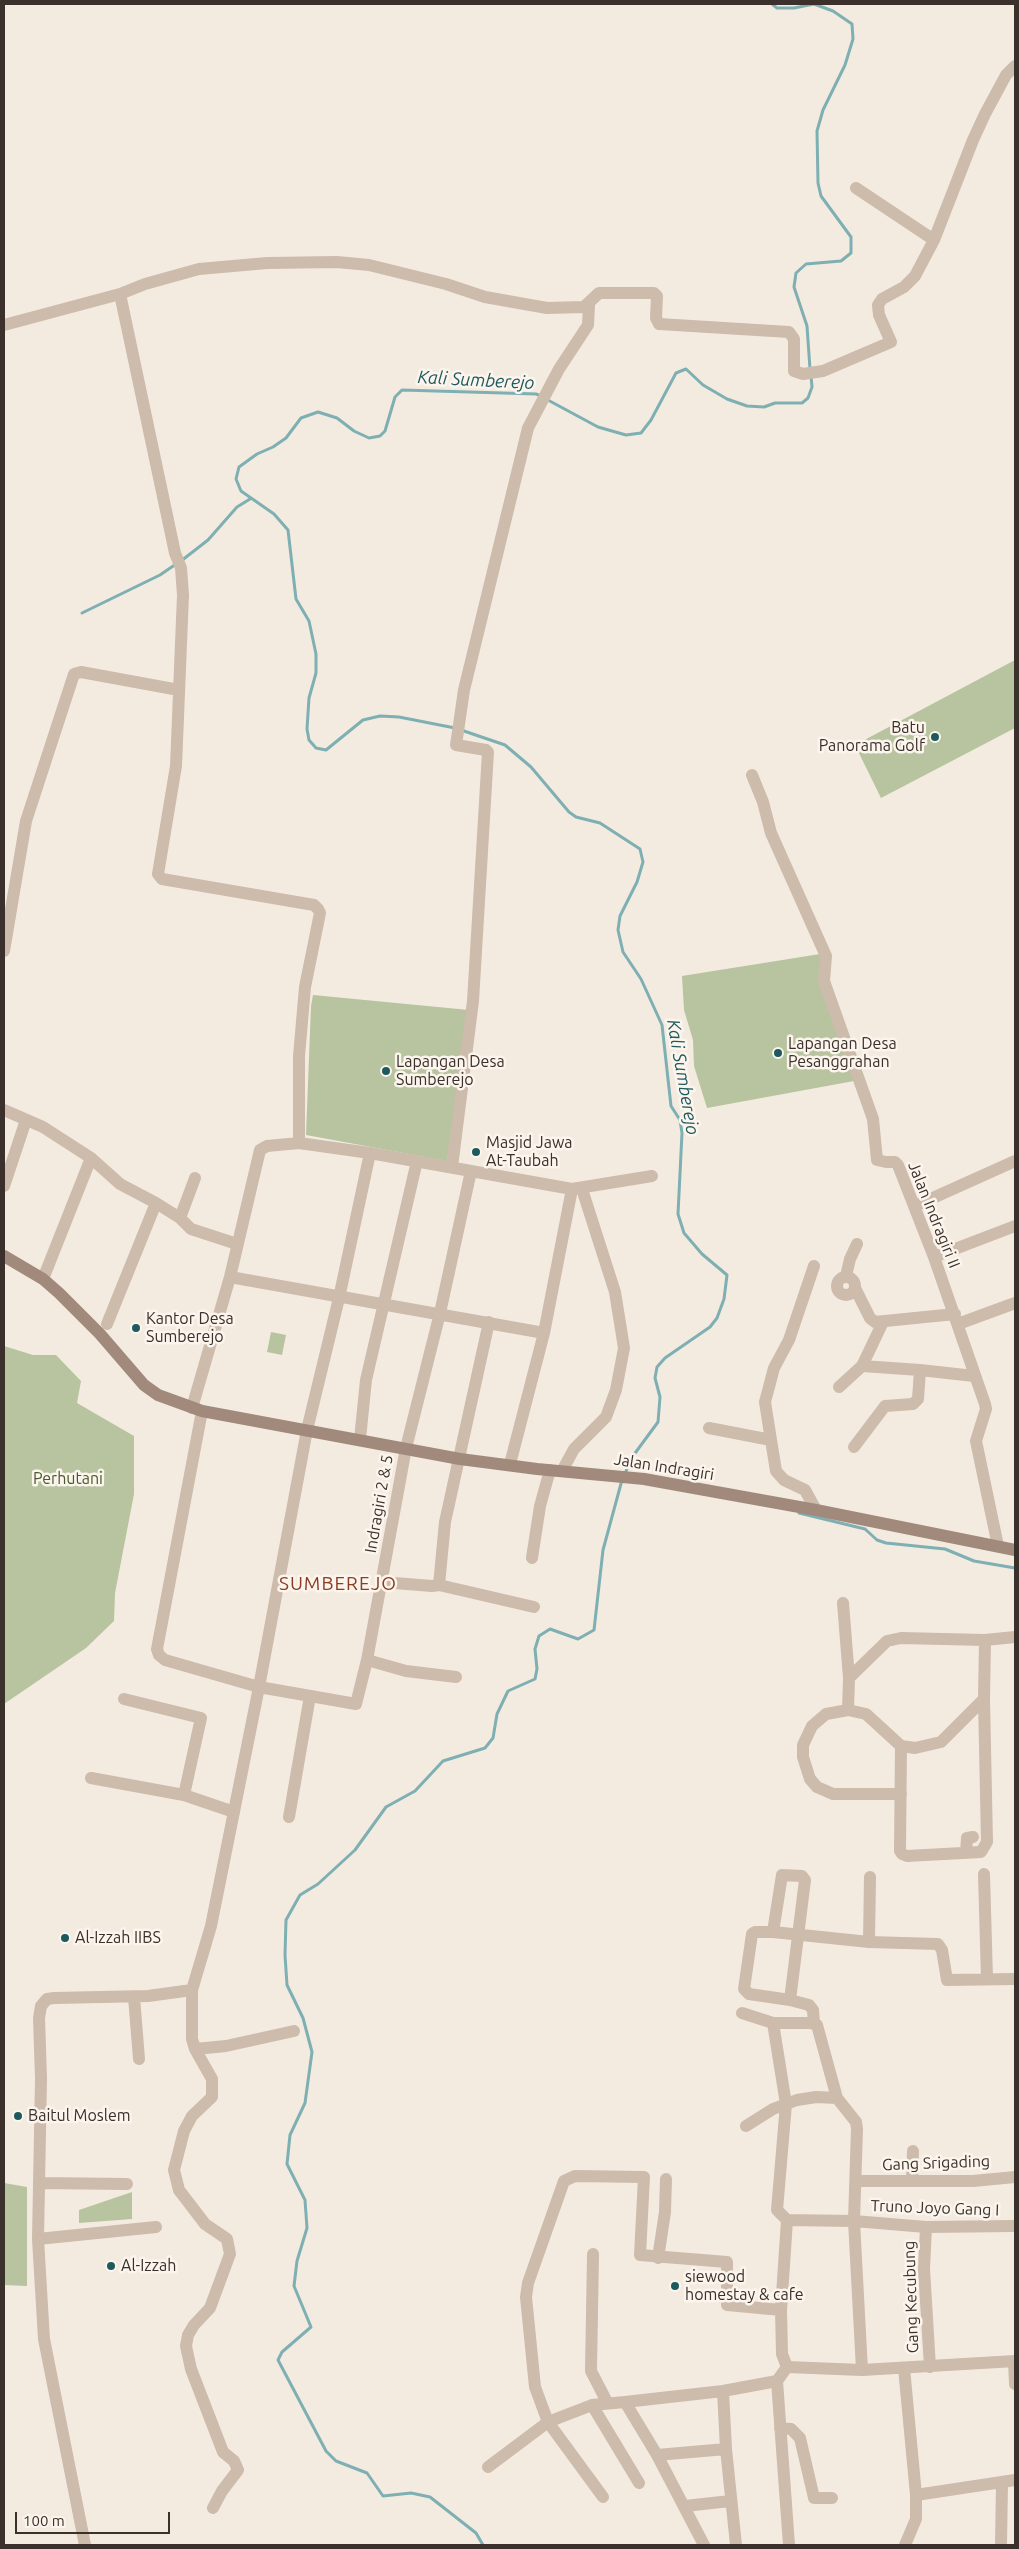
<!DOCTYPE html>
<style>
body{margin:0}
#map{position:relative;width:1019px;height:2549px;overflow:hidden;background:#f4ebe0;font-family:Ubuntu,sans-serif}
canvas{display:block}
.frame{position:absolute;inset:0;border:5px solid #3b302b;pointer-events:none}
.scale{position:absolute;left:15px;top:2512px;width:155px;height:22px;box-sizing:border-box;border:2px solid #3b302b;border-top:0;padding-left:6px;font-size:15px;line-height:18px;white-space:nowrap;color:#3b302b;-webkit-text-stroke:4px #fbf5ed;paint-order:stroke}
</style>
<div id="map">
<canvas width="1019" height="2549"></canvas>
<div class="frame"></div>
<div class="scale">100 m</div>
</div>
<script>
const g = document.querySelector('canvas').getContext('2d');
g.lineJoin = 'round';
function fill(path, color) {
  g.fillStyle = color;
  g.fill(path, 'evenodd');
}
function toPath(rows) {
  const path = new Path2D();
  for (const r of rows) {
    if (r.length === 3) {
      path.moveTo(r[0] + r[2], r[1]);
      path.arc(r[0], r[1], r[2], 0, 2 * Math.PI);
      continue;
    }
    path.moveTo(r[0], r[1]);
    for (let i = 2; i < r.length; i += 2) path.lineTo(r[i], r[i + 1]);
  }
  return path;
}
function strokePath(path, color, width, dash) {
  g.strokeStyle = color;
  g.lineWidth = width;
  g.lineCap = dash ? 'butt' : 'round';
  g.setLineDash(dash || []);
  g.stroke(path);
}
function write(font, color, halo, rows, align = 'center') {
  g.font = font + ' Ubuntu,sans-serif';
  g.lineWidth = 5;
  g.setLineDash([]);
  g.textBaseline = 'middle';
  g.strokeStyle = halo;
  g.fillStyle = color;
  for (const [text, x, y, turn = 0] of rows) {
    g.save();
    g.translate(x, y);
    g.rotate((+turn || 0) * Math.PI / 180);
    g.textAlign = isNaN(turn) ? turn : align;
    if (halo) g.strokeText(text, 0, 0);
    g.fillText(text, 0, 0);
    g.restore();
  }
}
fill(toPath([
 [1015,660,1015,728,881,798,855,745],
 [820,954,854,1081,707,1108,694,1066,693,1040,684,1010,682,976],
 [313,995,469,1010,447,1161,306,1135,311,1006],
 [271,1332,286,1335,282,1355,267,1352],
 [4,1346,33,1355,56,1355,81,1381,77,1403,134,1436,134,1494,115,1593,114,1621,86,1648,4,1704],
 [4,2183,27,2187,27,2286,4,2285],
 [132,2192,132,2219,79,2223,79,2210]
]), '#b7c49f');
strokePath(toPath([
 [772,4,777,8,794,8,814,4,833,11,852,24,853,39,845,65,823,110,817,131,818,183,821,196,851,237,851,253,841,261,806,264,796,273,794,287,807,326,810,369],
 [546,399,598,427,626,435,641,433,651,420,676,373,686,369,703,385,727,399,747,406,764,407,775,403,802,403,808,398,812,387,811,376],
 [181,561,208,540,237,507,250,499],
 [82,613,160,575,176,564],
 [455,728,399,717,380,716,363,720,326,750,316,748,309,740,307,729,309,698,316,673,316,654,309,621,296,599,288,530,274,514,241,491,236,479,239,467,257,454,273,447,286,438,301,418,318,412,337,418,354,431,369,438,380,436,385,431,395,397,402,390,536,394,541,396],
 [461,730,505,745,531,767,569,812,576,817,600,823,640,849,643,862,637,882,620,916,618,930,623,952,641,979,662,1025,671,1106,680,1120,682,1133,678,1214,684,1233,702,1254,727,1275,724,1299,717,1318,710,1327,665,1358,657,1367,655,1378,660,1397,658,1422,630,1460,625,1474],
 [799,1513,865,1529,877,1540,886,1543,945,1549,974,1561,1015,1568],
 [483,2545,476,2533,430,2497,411,2493,383,2496,367,2473,336,2461,326,2451,278,2360,282,2352,311,2327,294,2286,297,2261,307,2228,305,2200,287,2164,290,2135,305,2103,312,2052,303,2018,287,1985,285,1955,286,1920,300,1895,318,1884,355,1850,386,1807,415,1791,443,1761,485,1748,493,1738,497,1714,508,1691,535,1679,537,1669,535,1649,539,1636,550,1629,578,1639,594,1630,603,1550,622,1480]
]), '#7eafb2', 3);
strokePath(toPath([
 [856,188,934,240],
 [120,294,175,553,181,568,183,595,176,766,158,874,162,879,314,905,318,909,320,913,305,987,299,1056,299,1143],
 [4,325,120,294,145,284,199,269,267,263,337,262,369,265,446,284,485,297,547,308,584,307,599,293,654,293,657,296,656,318,659,324,789,332,794,339,794,371,803,374,823,371,891,342,879,315,878,305,882,299,904,287,915,276,934,240,973,140,985,114,1006,75,1015,66],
 [752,775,763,802,771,833,826,956,824,981,873,1119,877,1160,886,1162,895,1162,898,1165,934,1257,985,1404,986,1409,976,1441,998,1546],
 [4,951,26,821,74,674,81,672,179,690],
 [4,1110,43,1127,91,1158,120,1184,156,1203],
 [452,1167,473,1001,488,752,486,750,456,745,464,690,528,428,559,369,588,325,589,305],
 [4,1186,26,1120],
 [915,1206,1015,1161],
 [180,1218,195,1178],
 [934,1257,1015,1226],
 [846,1276,850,1259,857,1244],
 [846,1286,9],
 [230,1277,544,1333],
 [43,1279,91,1158],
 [855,1288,870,1318,875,1322,955,1314],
 [107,1324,156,1203,180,1218,191,1229,237,1244],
 [958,1324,1015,1303],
 [920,1370,974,1376],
 [839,1387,862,1366,883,1322],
 [192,1408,230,1277,260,1150,267,1146,299,1143,370,1153],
 [202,1411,157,1649,159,1655,165,1660,259,1687,356,1704,367,1660,406,1448,440,1313,471,1171],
 [709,1428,771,1440,776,1471,784,1480,805,1490,816,1510],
 [360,1439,366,1380,417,1161],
 [771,1440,765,1402,774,1368,789,1340,814,1266],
 [854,1447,885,1406,913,1404,918,1399,920,1370,862,1366],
 [510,1464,544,1333,572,1189],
 [562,1471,574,1449,606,1417,616,1390,624,1348,615,1292,582,1189],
 [532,1558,540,1506,550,1470],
 [382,1582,432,1586,439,1585,445,1522,489,1322],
 [439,1585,534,1607],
 [843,1603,849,1678],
 [367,1660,406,1671,456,1677],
 [124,1699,201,1718,184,1795],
 [848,1710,849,1678,887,1641,901,1638,985,1640,1015,1637],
 [901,1746,900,1851,902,1854,907,1856,981,1852,987,1842,984,1699,985,1640],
 [91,1778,184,1795,234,1812],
 [901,1794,833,1794,817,1787,810,1779,803,1757,803,1745,812,1726,826,1714,848,1710,866,1714,901,1746,915,1748,941,1742,984,1699],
 [289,1817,310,1696],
 [966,1853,967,1838,973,1837],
 [984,1874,987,1979],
 [782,1875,802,1876,805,1880,790,2000,749,1994,744,1989,752,1934,755,1932,773,1932,782,1875],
 [773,1932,869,1942,938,1944,942,1950,947,1980,1015,1979],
 [869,1942,870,1877],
 [192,1990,192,2039,195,2049,212,2079,212,2097,192,2116,184,2131,174,2170,179,2190,205,2224,227,2239,230,2254,210,2308,194,2325,188,2335,186,2346,191,2369,223,2452,234,2461,238,2470,222,2491,213,2508],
 [134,1997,139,2059],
 [790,2000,809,2005,813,2010,814,2023],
 [742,2013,773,2023,811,2023,817,2025,837,2098,856,2122,857,2129,854,2221,862,2370,787,2367,782,2354,781,2310,787,2220,854,2221,926,2227,1015,2226],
 [773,2023,786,2104,777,2210,787,2220],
 [195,2049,226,2046,294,2031],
 [746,2126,773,2109,797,2100,816,2097,837,2098],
 [857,2181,973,2181,1015,2177],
 [912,2181,913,2151],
 [39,2183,127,2184],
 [926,2227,924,2269,930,2367],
 [38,2239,156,2227],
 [593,2254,591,2371,607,2402],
 [658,2258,665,2212,666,2179],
 [1014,2361,1015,2384],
 [904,2368,916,2495,1015,2480],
 [862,2370,1015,2361],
 [777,2381,789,2545],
 [723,2391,726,2449,736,2545],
 [592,2405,639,2483],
 [780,2428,791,2429,800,2438,814,2498,832,2498],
 [657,2455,726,2449],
 [488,2467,548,2422,592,2405,625,2402],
 [603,2497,548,2422,535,2387,526,2297,528,2283,564,2181,575,2176,644,2177,640,2255,727,2262,727,2305,781,2310],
 [685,2506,730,2501],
 [85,2545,44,2339,38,2239,41,2078,39,2018,41,2006,47,1999,54,1998,148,1996,192,1990,211,1926,259,1687,307,1430,339,1298,370,1153,572,1189,652,1176],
 [704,2545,657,2455,625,2402,723,2391,777,2381,787,2367],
 [905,2545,916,2519,916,2495],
 [1001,2545,1002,2482]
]), '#cdbbab', 12);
strokePath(toPath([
 [4,1256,43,1279,59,1293,100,1334,144,1385,158,1395,202,1411,460,1459,537,1469,644,1479,816,1510,1015,1550]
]), '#a18a7c', 12);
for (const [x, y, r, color] of [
 [935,737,5,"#1e595e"],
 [778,1053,5,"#1e595e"],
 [386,1071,5,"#1e595e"],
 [476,1152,5,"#1e595e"],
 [136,1328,5,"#1e595e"],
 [65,1938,5,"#1e595e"],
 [18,2116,5,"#1e595e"],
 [111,2266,5,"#1e595e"],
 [675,2286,5,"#1e595e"]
]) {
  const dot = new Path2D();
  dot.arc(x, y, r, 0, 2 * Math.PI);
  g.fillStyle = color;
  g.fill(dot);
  strokePath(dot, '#fbf5ed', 2);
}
write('16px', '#3b302b', '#fbf5ed', [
 ["Batu",925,728,"right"],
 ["Panorama Golf",925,746,"right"],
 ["Lapangan Desa",788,1044],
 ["Pesanggrahan",788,1062],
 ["Lapangan Desa",396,1062],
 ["Sumberejo",396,1080],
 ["Masjid Jawa",486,1143],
 ["At-Taubah",486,1161],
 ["Kantor Desa",146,1319],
 ["Sumberejo",146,1337],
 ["Al-Izzah IIBS",75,1938],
 ["Baitul Moslem",28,2116],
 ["Al-Izzah",121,2266],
 ["siewood",685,2277],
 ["homestay & cafe",685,2295]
], 'left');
write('16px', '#3b302b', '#fbf5ed', [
 ["Jalan Indragiri II",934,1215,68],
 ["Jalan Indragiri",664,1467,9],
 ["Indragiri 2 & 5",379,1504,-80],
 ["Gang Srigading",936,2163,-2],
 ["Truno Joyo Gang I",935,2208,2],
 ["Gang Kecubung",911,2297,-92]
]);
write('16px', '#495a2e', '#fbf5ed', [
 ["Perhutani",68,1479]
]);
write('italic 18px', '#1e595e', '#fbf5ed', [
 ["Kali Sumberejo",476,380,3],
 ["Kali Sumberejo",683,1077,80]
]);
g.letterSpacing = '1px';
write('19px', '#8c3c21', '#fbf5ed', [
 ["SUMBEREJO",338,1584]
]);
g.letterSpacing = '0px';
</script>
